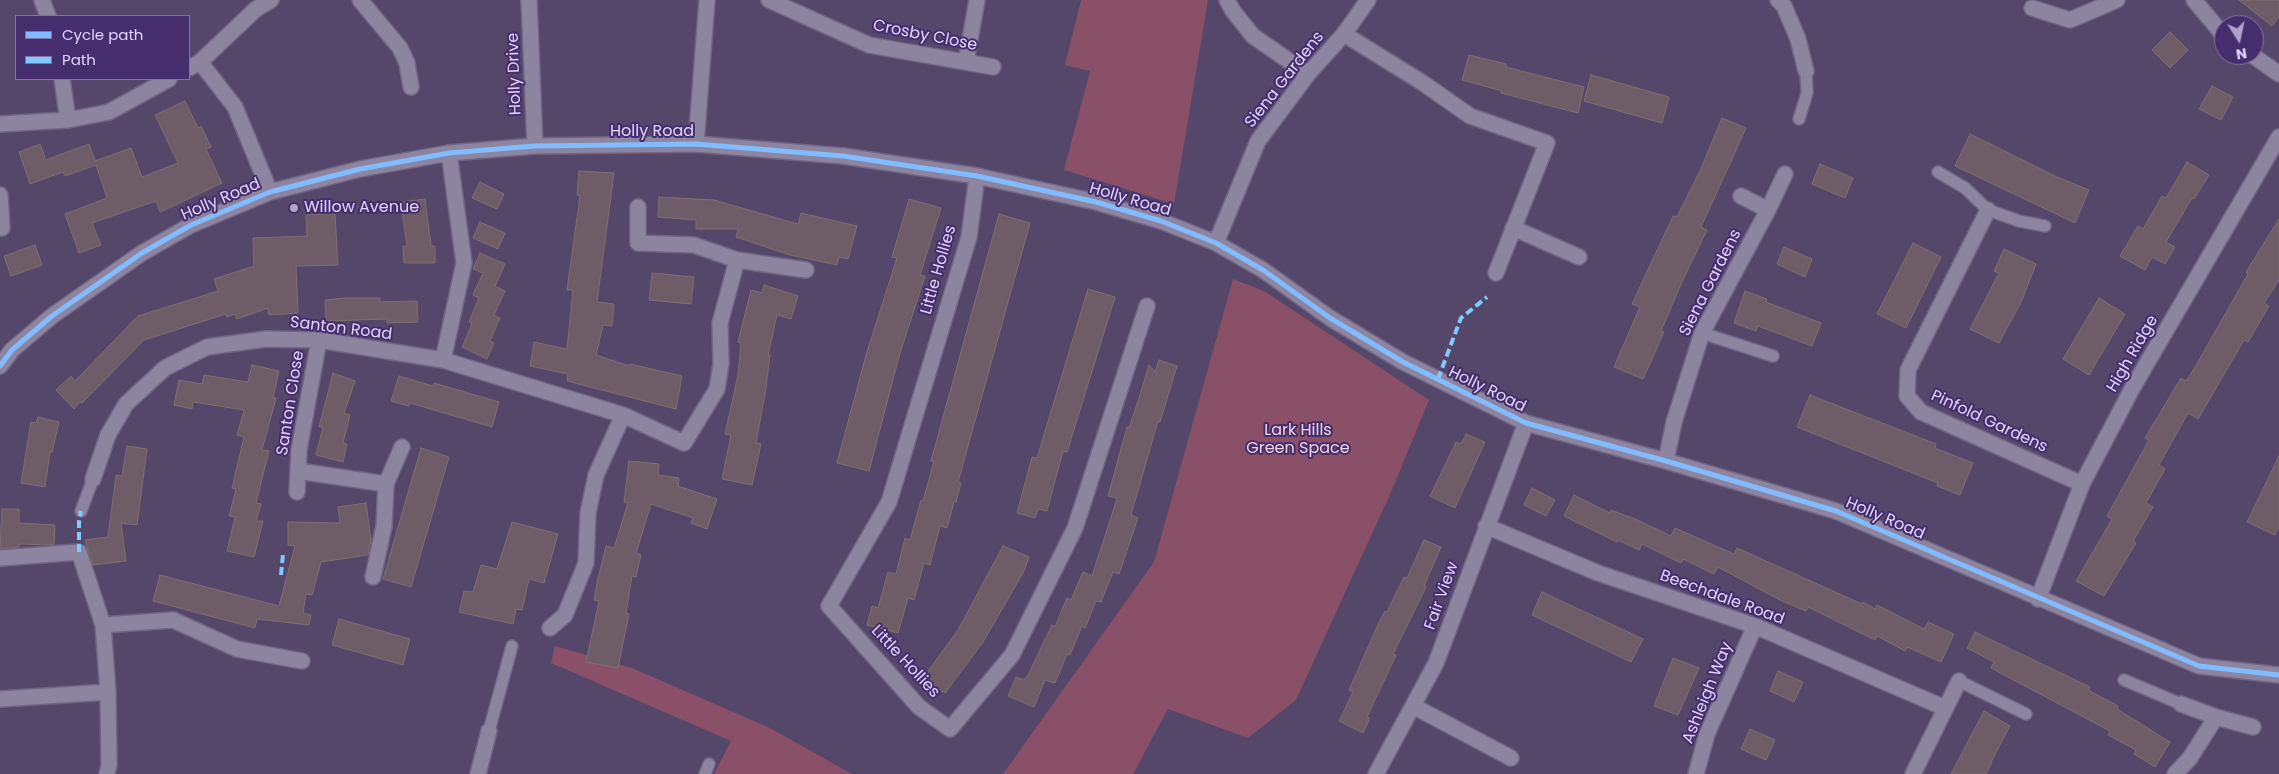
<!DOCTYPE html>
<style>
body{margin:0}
#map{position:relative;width:2279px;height:774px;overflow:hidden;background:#54476a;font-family:Poppins,sans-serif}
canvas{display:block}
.legend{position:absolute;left:15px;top:15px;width:175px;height:65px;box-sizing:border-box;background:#462d6d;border:1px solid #8470a6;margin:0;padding:6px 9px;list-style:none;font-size:15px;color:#e1d5fc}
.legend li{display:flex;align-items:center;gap:10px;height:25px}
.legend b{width:25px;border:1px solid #8470a6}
.north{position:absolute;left:2214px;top:15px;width:50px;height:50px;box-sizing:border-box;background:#462d6d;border:1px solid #8470a6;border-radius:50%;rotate:170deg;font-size:14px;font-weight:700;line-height:20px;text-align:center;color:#e1d5fc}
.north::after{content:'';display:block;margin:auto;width:18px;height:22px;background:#b0a3c9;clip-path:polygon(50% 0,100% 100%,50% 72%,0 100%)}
</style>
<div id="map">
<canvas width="2279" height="774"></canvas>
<ul class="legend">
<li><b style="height:6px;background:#80bcff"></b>Cycle path</li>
<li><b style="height:6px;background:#80caff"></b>Path</li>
</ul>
<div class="north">N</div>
</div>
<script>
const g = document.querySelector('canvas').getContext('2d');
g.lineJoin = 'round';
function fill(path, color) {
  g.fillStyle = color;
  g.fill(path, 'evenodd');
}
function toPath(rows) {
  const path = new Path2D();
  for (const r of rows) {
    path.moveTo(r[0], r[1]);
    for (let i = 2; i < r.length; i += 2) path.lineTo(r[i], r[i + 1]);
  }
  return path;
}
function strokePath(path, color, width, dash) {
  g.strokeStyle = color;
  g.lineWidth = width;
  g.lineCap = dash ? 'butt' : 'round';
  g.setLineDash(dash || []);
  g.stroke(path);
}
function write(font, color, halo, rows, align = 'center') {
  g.font = font + ' Poppins,sans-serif';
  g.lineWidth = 4;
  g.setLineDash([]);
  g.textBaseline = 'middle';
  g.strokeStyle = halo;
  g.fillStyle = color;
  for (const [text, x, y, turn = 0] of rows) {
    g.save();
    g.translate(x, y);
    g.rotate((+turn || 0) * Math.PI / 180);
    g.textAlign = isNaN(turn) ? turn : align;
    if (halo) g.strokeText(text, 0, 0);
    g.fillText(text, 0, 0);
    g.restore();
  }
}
fill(toPath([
 [1081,0,1208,0,1174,204,1064,170,1090,71,1065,65],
 [1233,279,1264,291,1429,400,1392,490,1296,700,1248,738,1168,709,1133,774,1003,774,1154,562],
 [555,646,632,668,770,728,852,774,714,774,731,741,551,663]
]), '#895067');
const building = toPath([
 [2239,0,2279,0,2279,17,2272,26,2239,0],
 [2170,32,2188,50,2170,68,2152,50,2170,32],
 [1469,55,1506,64,1506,67,1584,87,1578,113,1501,93,1502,91,1462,80,1469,55],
 [1591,75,1669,97,1662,123,1584,101,1591,75],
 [2212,86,2233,97,2221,120,2199,109,2212,86],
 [185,101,198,128,201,126,211,147,206,149,222,183,160,212,156,201,92,223,101,245,79,253,65,214,107,198,96,165,65,176,63,172,30,184,19,152,40,144,46,160,89,144,95,161,131,148,142,177,178,163,155,115,185,101],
 [1722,118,1746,128,1701,227,1707,230,1681,284,1661,331,1664,332,1643,379,1614,367,1640,307,1632,304,1673,216,1677,217,1700,171,1722,118],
 [1970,134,2055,176,2089,190,2075,223,1955,166,1970,134],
 [2187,162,2209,175,2194,199,2192,198,2166,242,2175,247,2165,264,2152,257,2145,270,2120,256,2138,226,2143,229,2162,196,2166,198,2187,162],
 [1820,164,1853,178,1845,198,1812,184,1820,164],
 [579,171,614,173,597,302,614,304,612,326,603,325,596,355,629,366,630,364,682,376,676,409,567,381,568,374,530,366,534,342,567,349,573,290,567,290,580,196,577,195,579,171],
 [480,182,504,194,497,209,472,198,480,182],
 [659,197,714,200,798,224,801,213,857,226,848,259,839,257,837,265,790,255,736,237,738,229,696,229,696,220,658,217,659,197],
 [425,199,431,246,435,246,435,263,404,263,403,246,407,246,401,202,425,199],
 [909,199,941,208,920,275,925,276,900,353,869,471,837,463,866,355,897,258,892,257,909,199],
 [335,214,338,265,296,266,298,313,269,315,268,308,237,319,235,314,227,317,226,314,144,340,82,403,80,402,74,409,56,390,71,376,75,381,138,316,218,291,214,279,254,266,253,238,307,236,306,215,335,214],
 [999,214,1030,223,958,482,961,483,956,502,954,502,947,528,940,526,930,565,924,563,914,600,908,598,898,633,867,625,872,606,878,608,888,572,896,574,905,538,910,540,921,500,923,501,934,461,931,461,999,214],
 [2279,219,2279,280,2264,303,2269,306,2248,342,2244,340,2198,419,2188,413,2159,465,2165,469,2146,503,2153,507,2133,541,2136,543,2104,596,2076,581,2112,519,2107,516,2149,440,2145,438,2181,378,2186,381,2194,369,2248,274,2246,272,2279,219],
 [480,222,505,233,498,249,473,238,480,222],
 [1913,243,1941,257,1906,328,1877,314,1913,243],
 [35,245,42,265,11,276,4,256,35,245],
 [1784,247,1812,259,1805,277,1777,264,1784,247],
 [2004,249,2036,264,2022,300,1999,343,1970,329,1999,273,1994,271,2004,249],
 [480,253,505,264,495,286,505,291,494,315,500,318,490,341,494,343,487,359,462,347,472,324,469,322,479,298,473,295,483,273,473,269,480,253],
 [652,273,694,277,691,304,649,300,652,273],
 [764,285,798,296,791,319,777,315,768,355,770,355,766,388,756,443,761,444,752,485,722,479,731,435,725,434,738,375,741,343,738,342,751,290,762,293,764,285],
 [1088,289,1115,297,1067,452,1063,451,1047,511,1038,509,1035,518,1017,513,1032,457,1037,458,1088,289],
 [1745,291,1767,299,1766,302,1821,323,1812,346,1758,326,1756,331,1734,323,1745,291],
 [344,298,380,298,380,302,417,301,418,322,387,323,387,319,326,321,325,300,344,298],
 [2099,298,2125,314,2089,375,2063,359,2099,298],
 [1159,360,1177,366,1160,422,1158,421,1131,515,1138,518,1119,574,1113,572,1101,602,1096,601,1085,628,1082,626,1070,655,1067,654,1055,683,1045,680,1034,707,1008,696,1016,677,1024,680,1028,675,1052,625,1055,627,1067,598,1071,600,1083,572,1092,576,1115,505,1117,498,1108,496,1127,427,1129,428,1139,398,1149,365,1155,372,1159,360],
 [252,365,279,371,273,398,276,398,262,450,269,451,256,503,261,504,256,521,263,521,254,557,227,551,235,517,229,516,236,489,232,488,244,437,237,435,244,410,193,402,192,409,174,405,179,380,202,384,204,375,248,382,252,365],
 [333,373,355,381,344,413,350,415,343,443,347,444,343,462,316,455,323,427,319,427,333,373],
 [399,376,433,386,434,383,499,402,492,427,410,403,409,406,391,401,399,376],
 [1810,395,1936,444,1935,448,1973,463,1960,495,1937,486,1938,483,1797,427,1810,395],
 [38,417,59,422,52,452,50,452,45,487,21,483,31,422,36,423,38,417],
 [1466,434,1485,442,1455,508,1430,496,1456,442,1461,444,1466,434],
 [127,446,147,449,137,525,121,523,126,561,93,565,85,540,108,537,116,475,122,476,127,446],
 [421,448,449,457,411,587,383,579,421,448],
 [2279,456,2279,526,2275,535,2247,522,2279,456],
 [629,461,659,464,658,475,679,478,678,486,717,499,707,529,691,523,693,518,651,504,636,553,641,555,636,577,632,576,626,613,629,614,618,668,586,662,599,601,594,600,598,578,606,546,614,548,628,503,624,502,629,461],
 [1532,488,1555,500,1546,516,1524,505,1532,488],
 [1574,495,1610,513,1611,510,1635,519,1671,536,1675,528,1734,554,1737,548,1862,604,1863,602,1875,609,1877,605,1924,629,1928,622,1954,634,1941,662,1907,647,1905,651,1877,636,1875,640,1808,607,1806,611,1780,600,1718,567,1714,574,1683,559,1681,563,1642,544,1639,550,1618,540,1617,542,1564,516,1574,495],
 [366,503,371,540,368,555,321,562,312,595,306,594,303,613,311,615,309,625,257,619,255,628,153,601,160,575,279,606,295,546,288,545,288,522,340,523,338,507,366,503],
 [2,509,19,509,19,523,55,525,54,545,19,544,19,547,0,549,2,509],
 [512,522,558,534,544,583,529,579,522,610,516,609,513,624,459,612,464,591,473,592,481,565,497,569,512,522],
 [1424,540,1441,547,1424,586,1426,587,1393,654,1396,655,1367,717,1370,718,1363,733,1339,721,1353,692,1349,690,1377,627,1385,611,1387,612,1404,577,1407,578,1424,540],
 [1003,546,1029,557,1023,573,983,642,945,693,923,678,958,630,1003,546],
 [1542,592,1643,639,1631,662,1532,615,1542,592],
 [339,619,410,639,403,665,332,645,339,619],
 [1975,632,2090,687,2088,690,2118,706,2117,709,2170,742,2155,767,2134,754,2136,750,2108,735,2110,731,1991,668,1994,662,1967,648,1975,632],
 [1673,658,1699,668,1678,715,1654,706,1673,658],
 [1778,671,1803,682,1794,702,1770,691,1778,671],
 [1984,711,2010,726,1991,762,1992,762,1986,774,1951,774,1984,711],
 [1750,729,1775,740,1766,760,1741,749,1750,729]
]);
fill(building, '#6e5d66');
strokePath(building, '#816e73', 1);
const lane = toPath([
 [1799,119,1807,93,1806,71],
 [1938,172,1965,188,1988,210,2019,221,2045,226],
 [1702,333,1773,356],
 [81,511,93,479],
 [2124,680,2181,704],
 [1959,681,2026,714],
 [489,731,512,646],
 [705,774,709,764]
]);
const street = toPath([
 [42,0,48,16],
 [360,0,400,48,407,63,411,87],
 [529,0,535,146],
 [769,0,869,45,993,67],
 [1227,0,1233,11,1253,36,1308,74],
 [1778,0,1784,6,1798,39,1806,71],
 [2194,0,2224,36],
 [2032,8,2070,20,2117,0],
 [1344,34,1423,83,1470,116,1547,143,1496,273],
 [2252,55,2279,74],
 [200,62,256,9,271,0],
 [966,62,977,0],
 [189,68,200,62,235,107,270,192],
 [62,79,68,120],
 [0,124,68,120,109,112,169,79],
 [696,144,707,0],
 [977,176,969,237,889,502,829,606,919,707,950,729,1012,655,1075,528,1147,306],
 [0,195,2,228],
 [1741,196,1768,210],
 [1988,210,1908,370,1907,396,1921,412,2082,484],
 [1513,228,1579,257],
 [1216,243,1258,141,1308,74,1344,34,1368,0],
 [737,260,806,270],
 [443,360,623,415,684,443,717,389,721,364,720,323,737,260,694,245,638,243,638,207],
 [0,366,12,350,52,316,142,253,191,225,270,192,360,169,449,153,535,146,696,144,843,156,977,176,1096,202,1161,221,1216,243,1263,270,1330,318,1403,362,1526,423,1666,461,1836,511,2199,666,2279,675],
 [1666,461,1674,422,1702,333,1768,210,1785,174],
 [298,471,386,484],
 [93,479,108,435,126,404,165,368,207,347,266,339,319,340,443,360,464,263,449,153],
 [297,492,299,450,319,340],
 [1486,526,1598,573,1755,626,1945,708],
 [1,558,79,552,103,625],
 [373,577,384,526,386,484,402,447],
 [2038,599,2082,484,2133,387,2279,137],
 [550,628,565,615,586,563,588,513,596,475,623,415],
 [0,699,108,692],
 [2181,704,2216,717,2253,727],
 [1413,706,1511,758],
 [107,774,109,765,108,692,103,625,173,620,237,649,302,661],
 [478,774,489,731],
 [1376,774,1436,663,1526,423],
 [1696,774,1707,734,1755,626],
 [1913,774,1959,681],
 [2175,774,2190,758,2216,717]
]);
strokePath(lane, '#716585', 14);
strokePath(street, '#716585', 18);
strokePath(lane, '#8d849f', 11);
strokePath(street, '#8d849f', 15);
strokePath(toPath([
 [1438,379,1461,318,1487,297],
 [79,552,79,521,81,511],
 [281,575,283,554]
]), '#80caff', 4, [8, 4]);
strokePath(toPath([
 [0,366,12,350,52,316,142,253,191,225,270,192,360,169,449,153,535,146,696,144,843,156,977,176,1096,202,1161,221,1216,243,1263,270,1330,318,1403,362,1526,423,1666,461,1836,511,2199,666,2279,675]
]), '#80bcff', 5);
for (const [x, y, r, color] of [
 [294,208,5,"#b0a3c9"]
]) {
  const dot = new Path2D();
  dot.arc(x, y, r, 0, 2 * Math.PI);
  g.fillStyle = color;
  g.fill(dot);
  strokePath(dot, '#462d6d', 2);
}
write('16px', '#e1d5fc', '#462d6d', [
 ["Crosby Close",925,36,11],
 ["Holly Drive",515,74,-92],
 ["Siena Gardens",1285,80,-52],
 ["Holly Road",652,132],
 ["Holly Road",221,200,-23],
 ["Holly Road",1130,200,16],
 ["Little Hollies",939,270,-74],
 ["Siena Gardens",1711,283,-63],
 ["Santon Road",341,329,7],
 ["High Ridge",2133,354,-60],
 ["Holly Road",1487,390,26],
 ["Santon Close",291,403,-81],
 ["Pinfold Gardens",1989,422,25],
 ["Holly Road",1885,519,23],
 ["Fair View",1442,596,-70],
 ["Beechdale Road",1722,598,20],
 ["Little Hollies",905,662,47],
 ["Ashleigh Way",1708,693,-68]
]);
write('16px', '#e1d5fc', '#462d6d', [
 ["Willow Avenue",304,208]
], 'left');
write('16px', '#efd4dc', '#462d6d', [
 ["Lark Hills",1298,431],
 ["Green Space",1298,449]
]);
</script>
